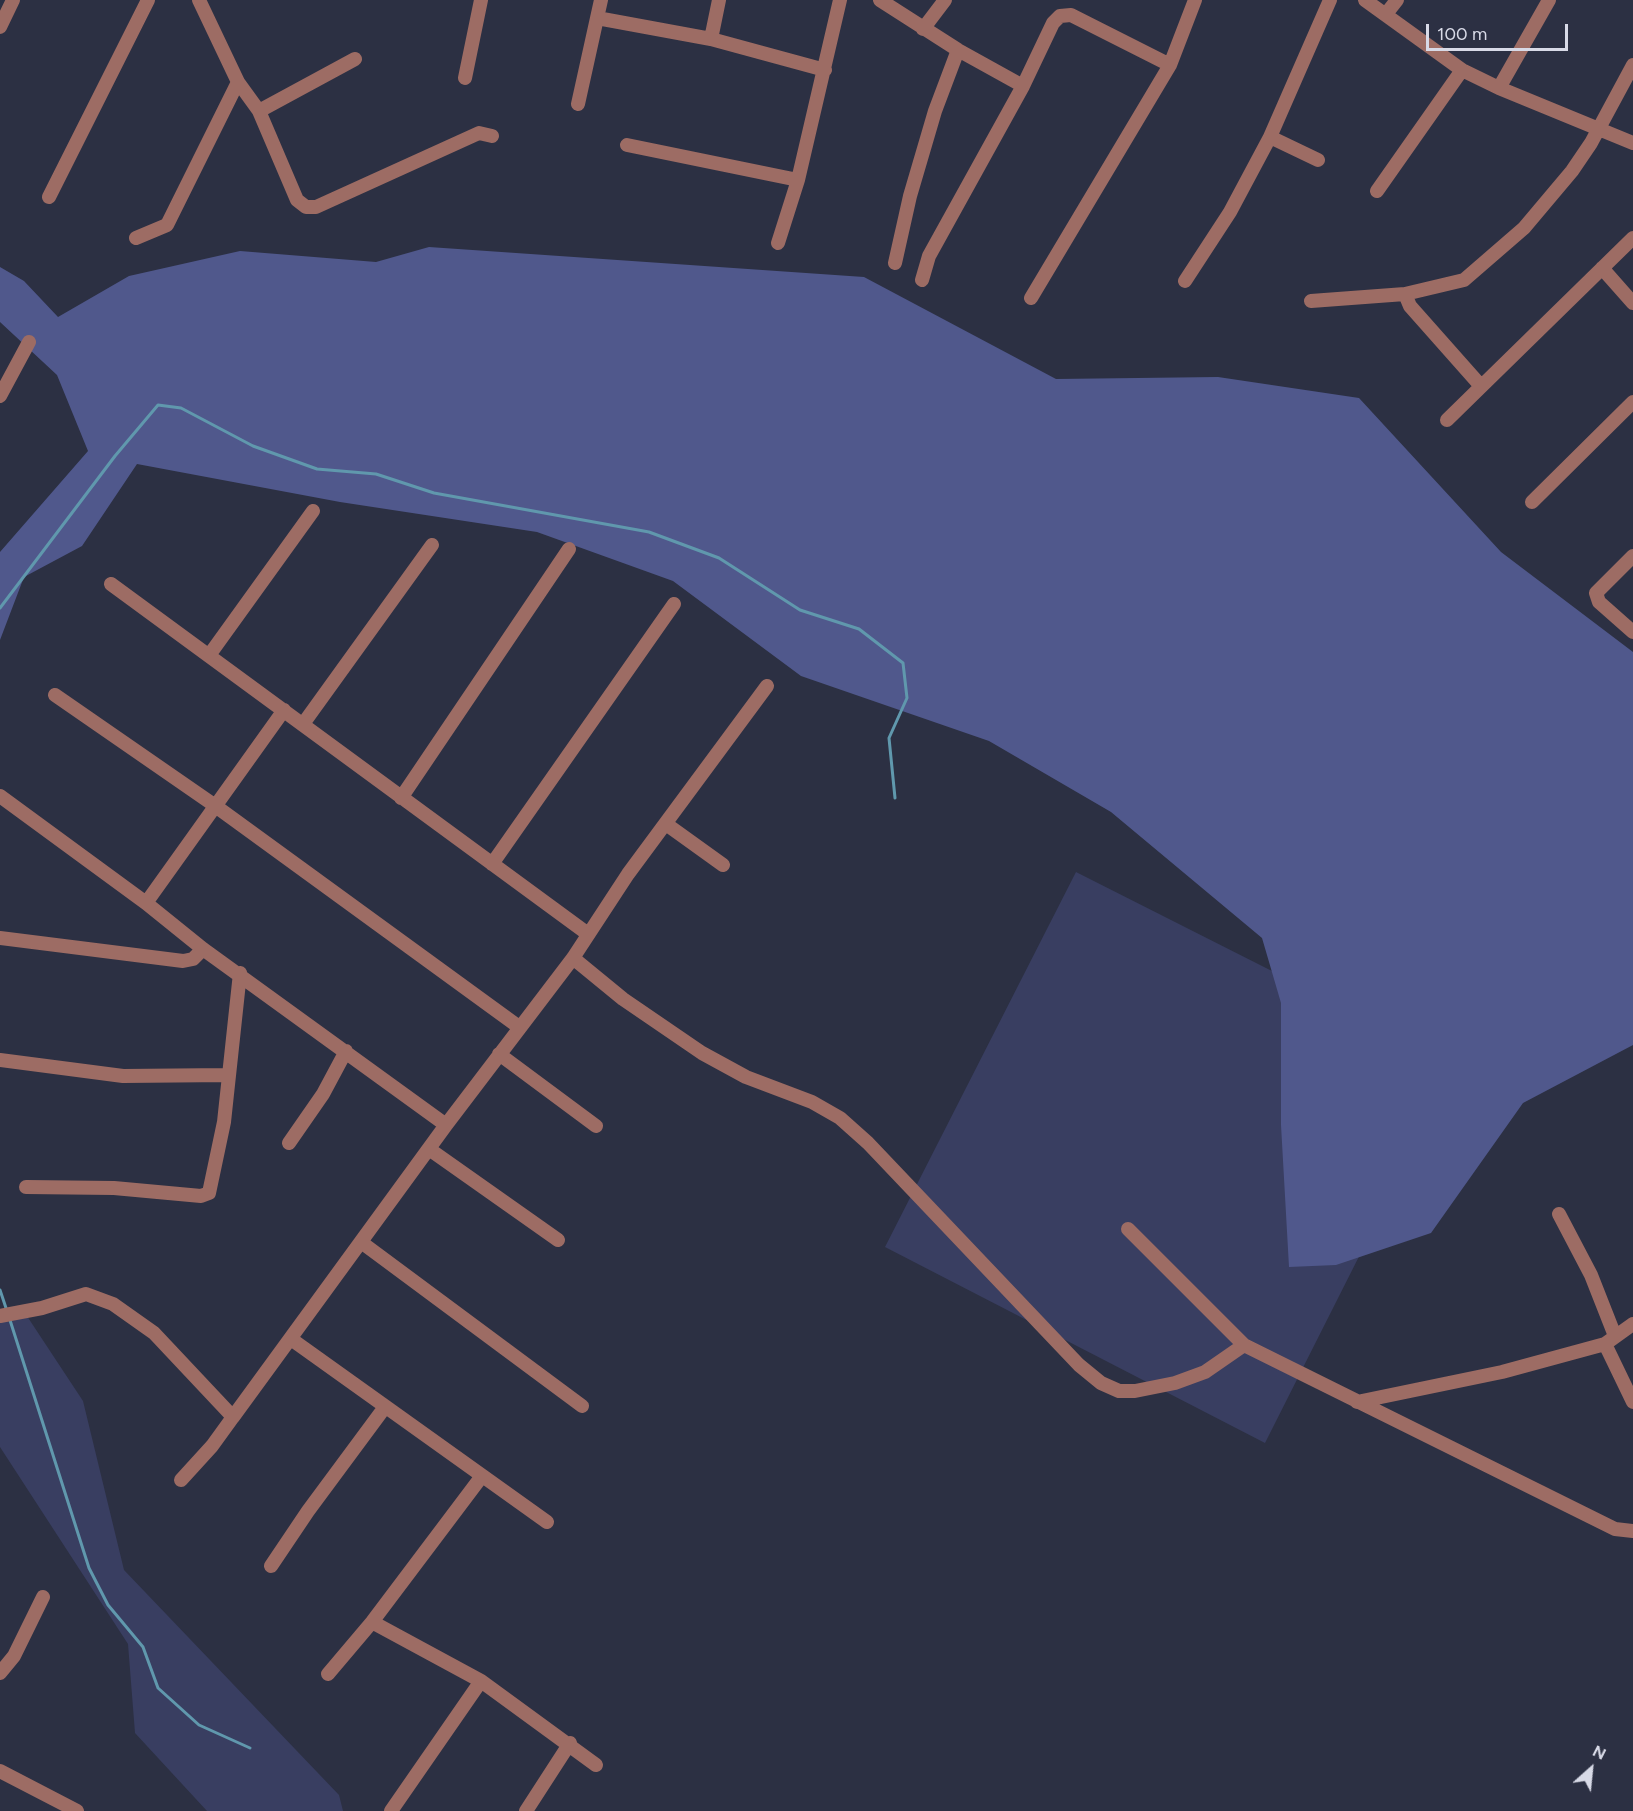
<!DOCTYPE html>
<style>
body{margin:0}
#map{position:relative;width:1633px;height:1811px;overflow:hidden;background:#2c3043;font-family:Figtree,sans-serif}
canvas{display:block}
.north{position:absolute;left:1561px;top:1739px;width:60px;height:60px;-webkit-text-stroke:4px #2c3043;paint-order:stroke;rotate:27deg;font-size:16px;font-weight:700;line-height:24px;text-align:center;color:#d8dae7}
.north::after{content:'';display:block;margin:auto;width:21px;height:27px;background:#d8dae7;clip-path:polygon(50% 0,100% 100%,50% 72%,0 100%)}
.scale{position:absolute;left:1426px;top:24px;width:142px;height:27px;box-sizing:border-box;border:3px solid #d8dae7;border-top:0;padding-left:8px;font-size:18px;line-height:21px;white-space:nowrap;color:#d8dae7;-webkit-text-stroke:4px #2c3043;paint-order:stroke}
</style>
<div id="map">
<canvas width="1633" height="1811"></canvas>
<div class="north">N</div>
<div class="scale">100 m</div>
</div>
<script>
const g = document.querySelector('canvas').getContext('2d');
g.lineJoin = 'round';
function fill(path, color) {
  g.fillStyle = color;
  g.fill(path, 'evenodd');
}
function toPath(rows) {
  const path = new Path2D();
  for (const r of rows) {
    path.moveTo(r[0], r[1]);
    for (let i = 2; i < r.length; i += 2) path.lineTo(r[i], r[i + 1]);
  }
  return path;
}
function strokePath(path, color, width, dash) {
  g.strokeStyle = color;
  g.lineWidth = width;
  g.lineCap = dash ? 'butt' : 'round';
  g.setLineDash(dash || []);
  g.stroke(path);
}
fill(toPath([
 [1076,872,1456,1064,1265,1443,885,1247],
 [21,1307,83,1401,124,1570,339,1795,343,1811,207,1811,135,1733,128,1644,0,1447,0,1316]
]), '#393e61');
fill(toPath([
 [429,247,864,277,1056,379,1218,377,1359,398,1501,552,1633,652,1633,1045,1523,1103,1431,1233,1336,1265,1289,1267,1281,1125,1281,1003,1262,938,1111,812,989,741,801,676,673,581,537,532,340,502,137,464,82,546,24,577,0,640,0,552,88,451,57,375,0,322,0,267,24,281,58,317,129,276,240,251,376,262]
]), '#50588c');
strokePath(toPath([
 [0,608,115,456,158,405,181,408,253,446,317,469,376,474,434,493,649,532,719,558,800,610,859,629,903,663,907,698,889,738,895,798],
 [0,1290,7,1311],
 [9,1317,89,1568,108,1605,143,1647,158,1688,199,1725,250,1748]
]), '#6098ad', 3);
strokePath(toPath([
 [199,0,238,82,259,111,297,200,306,207,316,207,479,133,492,136],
 [601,0,597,18,711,39,825,70],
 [880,0,958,50,1023,86],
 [1365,0,1462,70,1499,88,1633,143],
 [1386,14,1397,0],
 [0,27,13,0],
 [923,29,945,0],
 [711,39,719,0],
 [465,78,481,0],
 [1499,88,1549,0],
 [578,104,597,18],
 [259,111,355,59],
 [1270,137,1318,160],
 [627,145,798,180],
 [1377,191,1462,70],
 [49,197,148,0],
 [136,238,167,225,238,82],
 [778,243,798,180,840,0],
 [895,263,910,196,935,111,958,50],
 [1602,268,1633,303],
 [922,280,929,256,1023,86,1053,23,1060,16,1071,15,1170,65],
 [1185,281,1230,212,1270,137,1330,0],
 [1405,294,1410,306,1480,385],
 [1031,298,1170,65,1195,0],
 [1311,301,1405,294,1464,280,1524,228,1572,171,1591,143,1633,65],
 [0,396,29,342],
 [1447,420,1633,238],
 [1532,502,1633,402],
 [1633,556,1596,593,1599,602,1633,632],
 [111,584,588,934],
 [210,654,313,511],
 [55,695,214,805,519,1027],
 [303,724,432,545],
 [0,796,146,903,203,949,446,1125],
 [401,798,569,549],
 [666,824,723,865],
 [492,864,674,604],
 [146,903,284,710],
 [0,938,183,961,193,959,203,949],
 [573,958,623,999,702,1053,746,1077,812,1102,840,1118,868,1143,1079,1365,1101,1383,1119,1391,1135,1391,1175,1383,1205,1372,1244,1345],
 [499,1054,596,1126],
 [0,1060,123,1076,228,1075],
 [289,1143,323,1094,346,1051],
 [429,1149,558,1240],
 [26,1187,114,1188,201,1196,209,1193,224,1122,240,973],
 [1559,1214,1591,1275,1615,1336],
 [1128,1229,1244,1345,1615,1529,1633,1531],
 [361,1242,582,1406],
 [0,1316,42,1308,86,1294,113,1304,154,1333,233,1417,446,1125,573,958,628,874,767,686],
 [1633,1324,1605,1344,1633,1402],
 [291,1339,547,1522],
 [1357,1402,1502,1372,1605,1344],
 [181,1480,212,1446,233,1417],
 [271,1566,308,1511,385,1407],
 [372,1622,481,1681,596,1765],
 [0,1673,14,1656,43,1597],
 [328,1674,372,1622,482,1476],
 [0,1771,77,1811],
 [391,1811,481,1681],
 [526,1811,570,1743]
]), '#9d6c64', 14);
</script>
